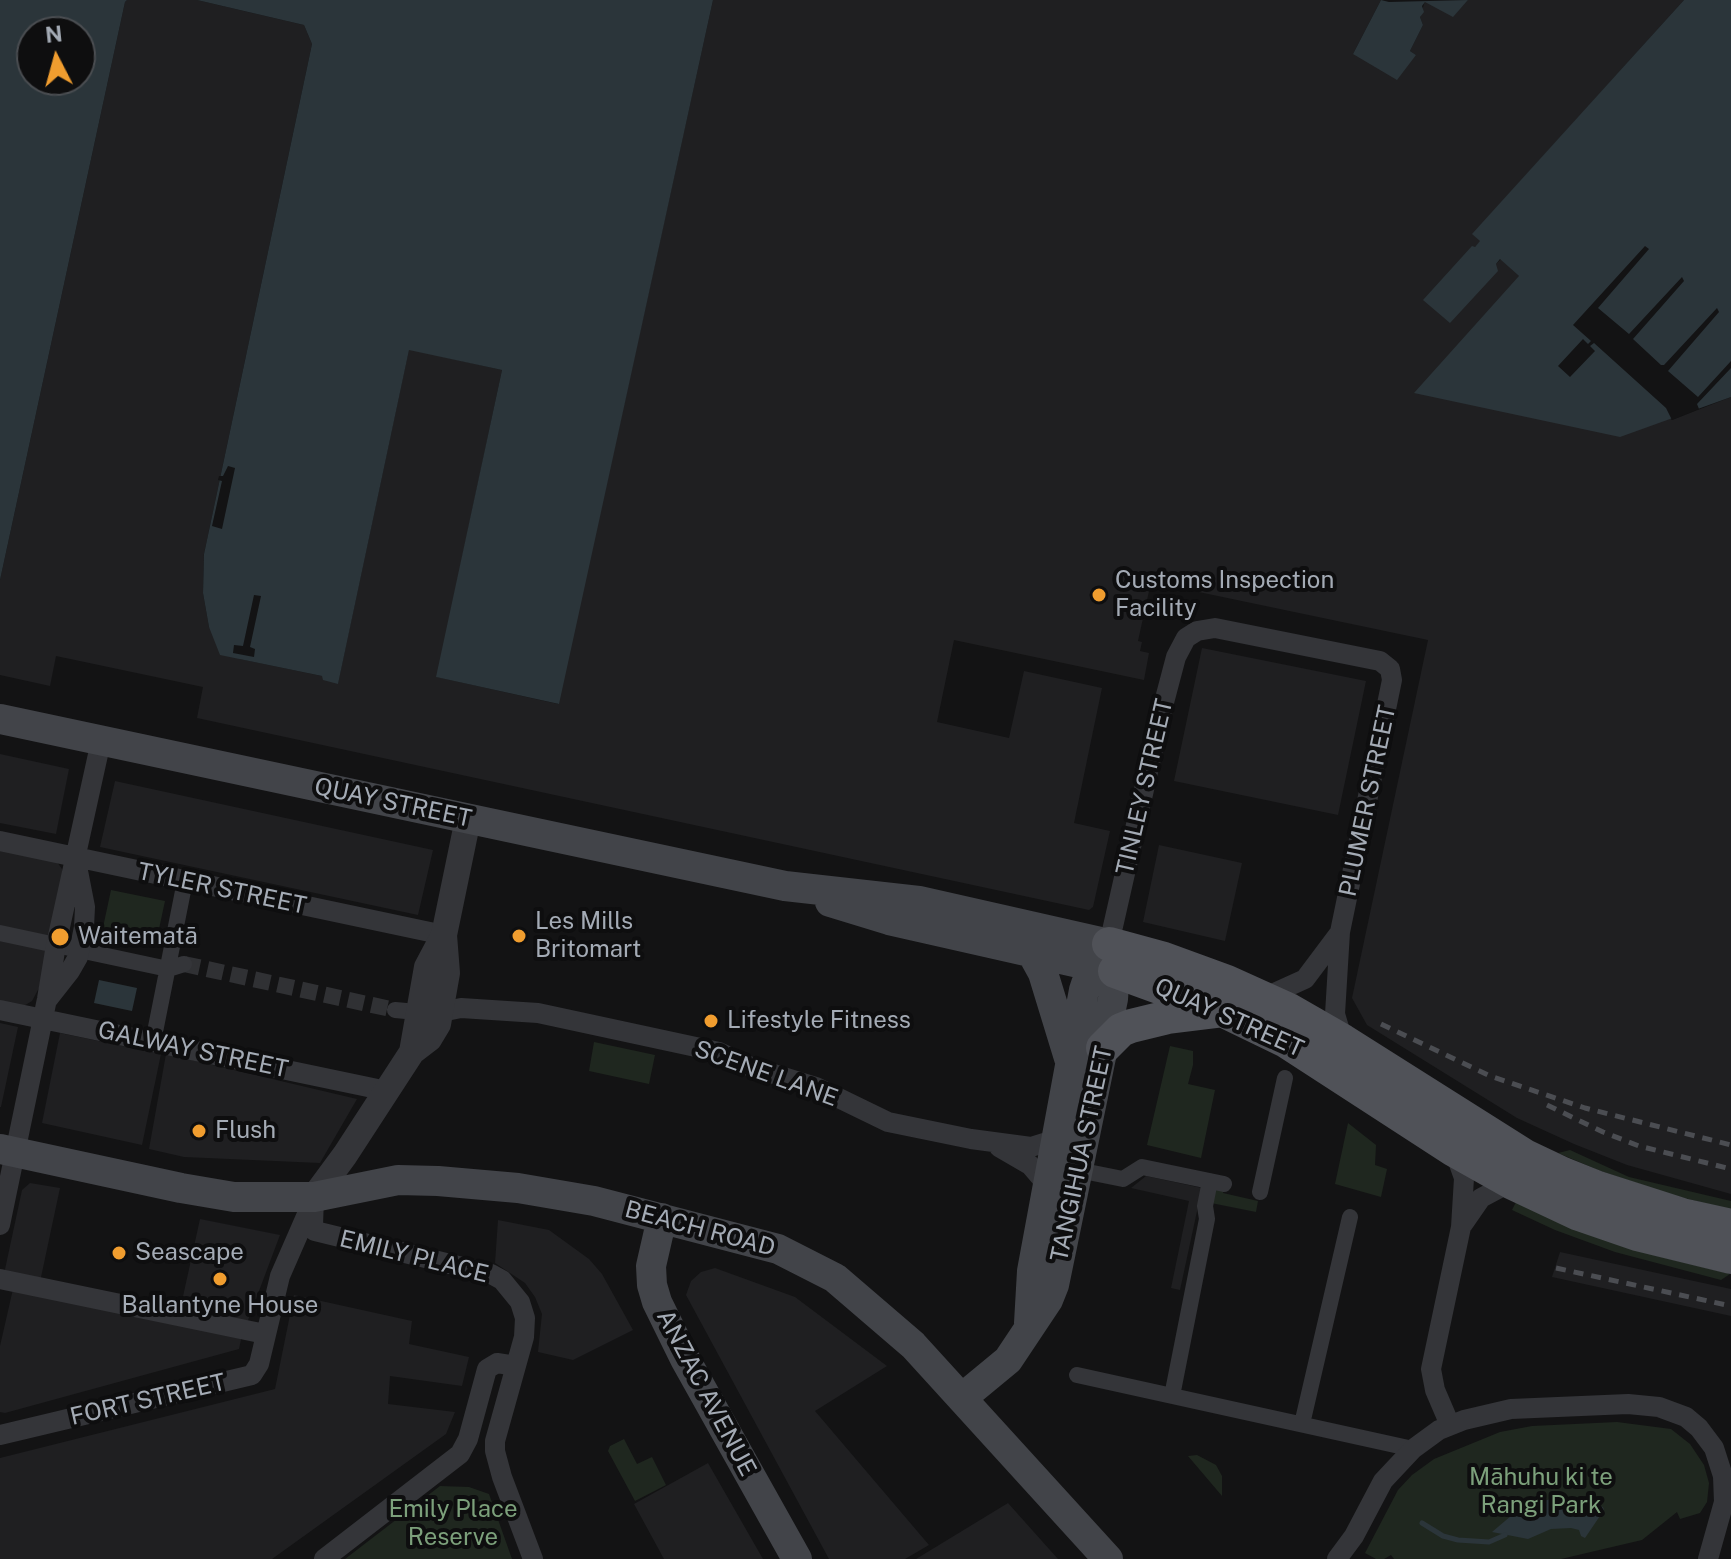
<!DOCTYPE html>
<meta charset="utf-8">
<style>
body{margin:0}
#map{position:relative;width:1731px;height:1559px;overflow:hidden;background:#131314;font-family:"Public Sans",sans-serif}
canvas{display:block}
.north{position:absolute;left:16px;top:16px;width:80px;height:80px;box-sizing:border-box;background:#0e0e0f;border:2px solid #4a4d51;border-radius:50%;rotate:354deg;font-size:22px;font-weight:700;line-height:32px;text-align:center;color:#a4abb5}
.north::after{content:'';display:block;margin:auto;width:28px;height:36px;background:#f09d2f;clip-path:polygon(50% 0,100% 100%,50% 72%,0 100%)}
</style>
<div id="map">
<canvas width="1731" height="1559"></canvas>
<div class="north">N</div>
</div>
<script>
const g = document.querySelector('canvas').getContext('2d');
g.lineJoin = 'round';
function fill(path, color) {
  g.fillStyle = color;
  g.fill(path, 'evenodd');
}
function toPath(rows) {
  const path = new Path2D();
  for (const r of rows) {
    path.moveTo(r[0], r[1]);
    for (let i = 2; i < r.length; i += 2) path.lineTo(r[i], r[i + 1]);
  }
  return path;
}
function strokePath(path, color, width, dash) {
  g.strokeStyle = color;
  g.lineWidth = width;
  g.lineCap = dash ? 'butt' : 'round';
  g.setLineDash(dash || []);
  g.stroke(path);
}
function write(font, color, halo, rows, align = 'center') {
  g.font = font + ' "Public Sans",sans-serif';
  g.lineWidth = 8;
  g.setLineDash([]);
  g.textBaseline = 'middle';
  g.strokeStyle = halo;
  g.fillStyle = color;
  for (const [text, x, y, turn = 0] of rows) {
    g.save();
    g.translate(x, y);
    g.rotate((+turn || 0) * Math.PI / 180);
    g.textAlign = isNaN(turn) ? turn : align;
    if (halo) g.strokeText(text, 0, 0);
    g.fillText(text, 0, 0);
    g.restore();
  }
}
fill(toPath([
 [127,0,197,0,304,25,312,44,204,554,203,593,209,627,240,659,322,676,338,683,409,349,502,370,437,677,558,704,713,0,1381,0,1353,54,1416,55,1410,51,1423,25,1420,17,1425,1,1453,16,1468,0,1684,0,1473,234,1481,241,1475,247,1496,264,1501,259,1672,420,1731,397,1731,1194,1627,1165,1574,1144,1517,1118,1367,1025,1352,998,1428,640,1151,582,1138,641,1142,642,1140,651,1149,653,1144,680,954,640,937,722,1009,738,1024,671,1102,688,1074,823,1110,831,1093,907,1089,910,197,718,203,687,56,656,50,686,0,675,0,580,125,2],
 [1202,648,1366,681,1338,815,1174,781],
 [0,754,69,769,56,834,0,823],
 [115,781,433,850,418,915,100,847],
 [1159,845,1242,863,1225,941,1143,922],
 [0,848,57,862,62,869,62,880,39,988,32,1001,22,1007,0,1003],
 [0,1023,18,1027,1,1107,0,1107],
 [60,1033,161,1054,142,1145,42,1123],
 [166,1054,357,1099,320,1163,184,1157,149,1149],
 [1146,1176,1202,1188,1180,1290,1171,1288,1189,1201,1131,1188],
 [30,1183,60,1188,40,1282,4,1274,22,1190],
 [200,1219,280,1235,247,1323,180,1310],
 [498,1220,549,1230,589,1259,602,1274,633,1330,573,1360,538,1352,542,1314,535,1297,525,1283,495,1263],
 [1560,1252,1731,1289,1731,1316,1552,1277],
 [715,1268,795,1297,887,1366,815,1411,929,1545,905,1559,829,1559,686,1295,691,1281,701,1272],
 [13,1289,242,1335,239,1349,5,1413,0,1412,0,1346],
 [294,1295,412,1321,409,1344,469,1357,462,1386,390,1376,388,1404,455,1412,446,1434,272,1559,0,1559,0,1458,275,1389],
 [708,1463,763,1559,664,1559,634,1504],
 [1008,1503,1058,1559,916,1559]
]), '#1f1f21');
fill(toPath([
 [111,890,165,901,156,943,102,932],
 [594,1042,655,1055,649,1084,589,1071],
 [1170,1046,1193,1051,1193,1065,1188,1084,1215,1090,1201,1158,1147,1145],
 [1348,1123,1376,1145,1375,1165,1387,1169,1381,1197,1335,1184],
 [1570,1150,1629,1177,1731,1201,1731,1210,1672,1195,1598,1170,1558,1153],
 [1215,1188,1223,1190,1223,1193,1258,1201,1256,1212,1211,1203],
 [1516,1202,1638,1251,1730,1274,1721,1280,1615,1252,1555,1230,1512,1210],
 [1617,1422,1671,1429,1690,1444,1704,1465,1709,1483,1707,1502,1700,1513,1680,1519,1677,1512,1642,1540,1561,1559,1394,1559,1391,1555,1384,1559,1376,1559,1365,1553,1398,1490,1412,1475,1434,1459,1500,1432,1532,1426],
 [624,1439,637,1464,652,1457,666,1485,635,1501,608,1451,610,1446],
 [1197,1455,1216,1465,1222,1476,1222,1496,1188,1456],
 [440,1486,469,1487,489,1494,512,1559,345,1559]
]), '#1f271f');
fill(toPath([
 [0,0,127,0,125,2,0,580],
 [32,32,80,32,80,80,32,80],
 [197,0,713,0,559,704,436,677,502,370,409,350,338,684,323,680,322,676,220,655,209,627,203,593,204,554,312,44,304,25],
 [1381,0,1389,2,1468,0,1453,17,1425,2,1422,6,1424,12,1420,17,1423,25,1410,51,1416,55,1397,80,1353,54],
 [1684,0,1731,0,1731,397,1620,437,1414,393,1519,276,1500,259,1496,264,1498,271,1450,323,1423,300,1472,246,1475,247,1480,241,1472,234],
 [99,980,137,988,132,1011,94,1003],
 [1550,1499,1585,1501,1603,1507,1604,1510,1585,1538,1581,1536,1579,1530,1571,1528,1551,1529,1528,1539,1492,1532,1518,1510]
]), '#2b353a');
fill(toPath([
 [1645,246,1649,249,1598,308,1629,334,1682,277,1684,281,1633,339,1661,365,1664,365,1717,308,1719,312,1668,371,1698,397,1731,361,1731,368,1697,404,1699,409,1672,420,1666,408,1594,343,1590,346,1595,351,1570,377,1558,366,1583,339,1588,344,1591,341,1573,325],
 [228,466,235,468,222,529,212,526,222,481,218,480,219,476,223,476],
 [254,595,261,596,250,647,255,649,254,657,233,653,234,645,243,646]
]), '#131314');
strokePath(toPath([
 [1422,1523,1443,1536,1458,1540,1489,1542,1505,1535]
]), '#2b353a', 5);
strokePath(toPath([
 [184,964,395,1010]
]), '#303134', 16, [16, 8]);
strokePath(toPath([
 [0,933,168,969,184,964],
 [395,1010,417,1012],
 [153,1042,185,881],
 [1078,1170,1123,1179,1142,1167,1224,1184],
 [1260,1192,1285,1078],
 [1077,1375,1413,1449],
 [1172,1396,1207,1219,1205,1206,1210,1181],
 [1302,1424,1350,1217]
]), '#343539', 16);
strokePath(toPath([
 [0,841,444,935],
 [1109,944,1162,710,1176,657,1186,638,1197,631,1215,628,1380,661,1390,669,1392,680,1340,932,1335,1014,1343,1041],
 [1263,998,1305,979,1338,935],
 [48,999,70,971,78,957,84,927,85,907,77,866],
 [0,1010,387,1091],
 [441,1012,461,1008,538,1013,719,1052,751,1067,816,1087,888,1122,971,1139,1031,1147,1047,1142,1058,1134],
 [999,1147,1030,1165,1048,1186],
 [314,1197,313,1226,315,1231,491,1274,502,1280,520,1302,525,1318,524,1337,495,1441,495,1451,502,1477,533,1559],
 [1463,1224,1481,1198,1511,1182],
 [0,1225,47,999,56,945,101,741],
 [0,1279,265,1334],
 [1450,1425,1435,1390,1431,1369,1461,1227,1464,1178,1454,1150],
 [0,1435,252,1375,259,1364,280,1276,311,1205],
 [324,1559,460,1454,468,1439,487,1369,497,1363,516,1366],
 [1337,1559,1354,1536,1383,1481,1413,1449,1439,1430,1464,1420,1511,1409,1628,1404,1659,1407,1686,1417,1699,1428,1714,1448,1723,1476,1724,1502,1708,1559]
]), '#343539', 20);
strokePath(toPath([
 [412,1052,427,967,444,935,468,819],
 [314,1197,345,1155,412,1052,429,1039,438,1024,447,973,444,935]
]), '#343539', 26);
strokePath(toPath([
 [0,719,785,886,919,901,1109,944],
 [830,902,889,920,1110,970],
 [1032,953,1043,973,1069,1058],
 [0,1149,181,1188,234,1197,314,1197,398,1180,438,1181,518,1188,594,1201,778,1249,835,1278,913,1345,1108,1559],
 [662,1218,651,1266,652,1285,657,1302,685,1359,797,1559],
 [1029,1323,1032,1271,1084,990,1092,966,1109,944],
 [962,1398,1008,1360,1048,1300,1054,1285,1113,999,1115,971,1110,949]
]), '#424449', 30);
strokePath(toPath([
 [1109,944,1164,959,1227,982,1289,1010,1343,1041,1525,1156,1563,1174,1598,1188,1682,1215,1731,1226],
 [1115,971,1222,1010,1286,1041,1454,1150,1511,1182,1579,1214,1637,1234,1731,1257],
 [1103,1048,1121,1030,1131,1026,1168,1017,1217,1011]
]), '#505258', 34);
strokePath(toPath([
 [1381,1024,1490,1076,1585,1108,1731,1145],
 [1547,1105,1603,1132,1639,1146,1731,1169],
 [1556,1268,1731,1306]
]), '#4b4d52', 5, [10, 8]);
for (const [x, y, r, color] of [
 [1099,595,8,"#f09d2f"],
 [519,936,8,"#f09d2f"],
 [60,937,10,"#f09d2f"],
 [711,1021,8,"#f09d2f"],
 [199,1131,8,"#f09d2f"],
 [119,1253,8,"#f09d2f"],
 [220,1279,8,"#f09d2f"]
]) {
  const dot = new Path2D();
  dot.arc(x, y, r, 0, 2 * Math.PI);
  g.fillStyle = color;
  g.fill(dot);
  strokePath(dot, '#0e0e0f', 3);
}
write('24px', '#a4abb5', '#0e0e0f', [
 ["Customs Inspection",1115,581],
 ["Facility",1115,609],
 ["Les Mills",535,922],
 ["Britomart",535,950],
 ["Waitematā",78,937],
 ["Lifestyle Fitness",727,1021],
 ["Flush",215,1131],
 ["Seascape",135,1253],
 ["Ballantyne House",220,1306,"center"]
], 'left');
write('24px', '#a4abb5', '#0e0e0f', [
 ["TINLEY STREET",1145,787,-77],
 ["PLUMER STREET",1368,801,-78],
 ["QUAY STREET",393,803,12],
 ["TYLER STREET",222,889,12],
 ["QUAY STREET",1229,1018,24],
 ["GALWAY STREET",193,1050,12],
 ["SCENE LANE",766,1074,20],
 ["TANGIHUA STREET",1082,1154,-78],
 ["BEACH ROAD",700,1229,15],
 ["EMILY PLACE",414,1257,14],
 ["ANZAC AVENUE",706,1393,62],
 ["FORT STREET",148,1400,-13]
]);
write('24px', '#7ca07b', '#0e0e0f', [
 ["Māhuhu ki te",1541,1478],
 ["Rangi Park",1541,1506],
 ["Emily Place",453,1510],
 ["Reserve",453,1538]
]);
</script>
